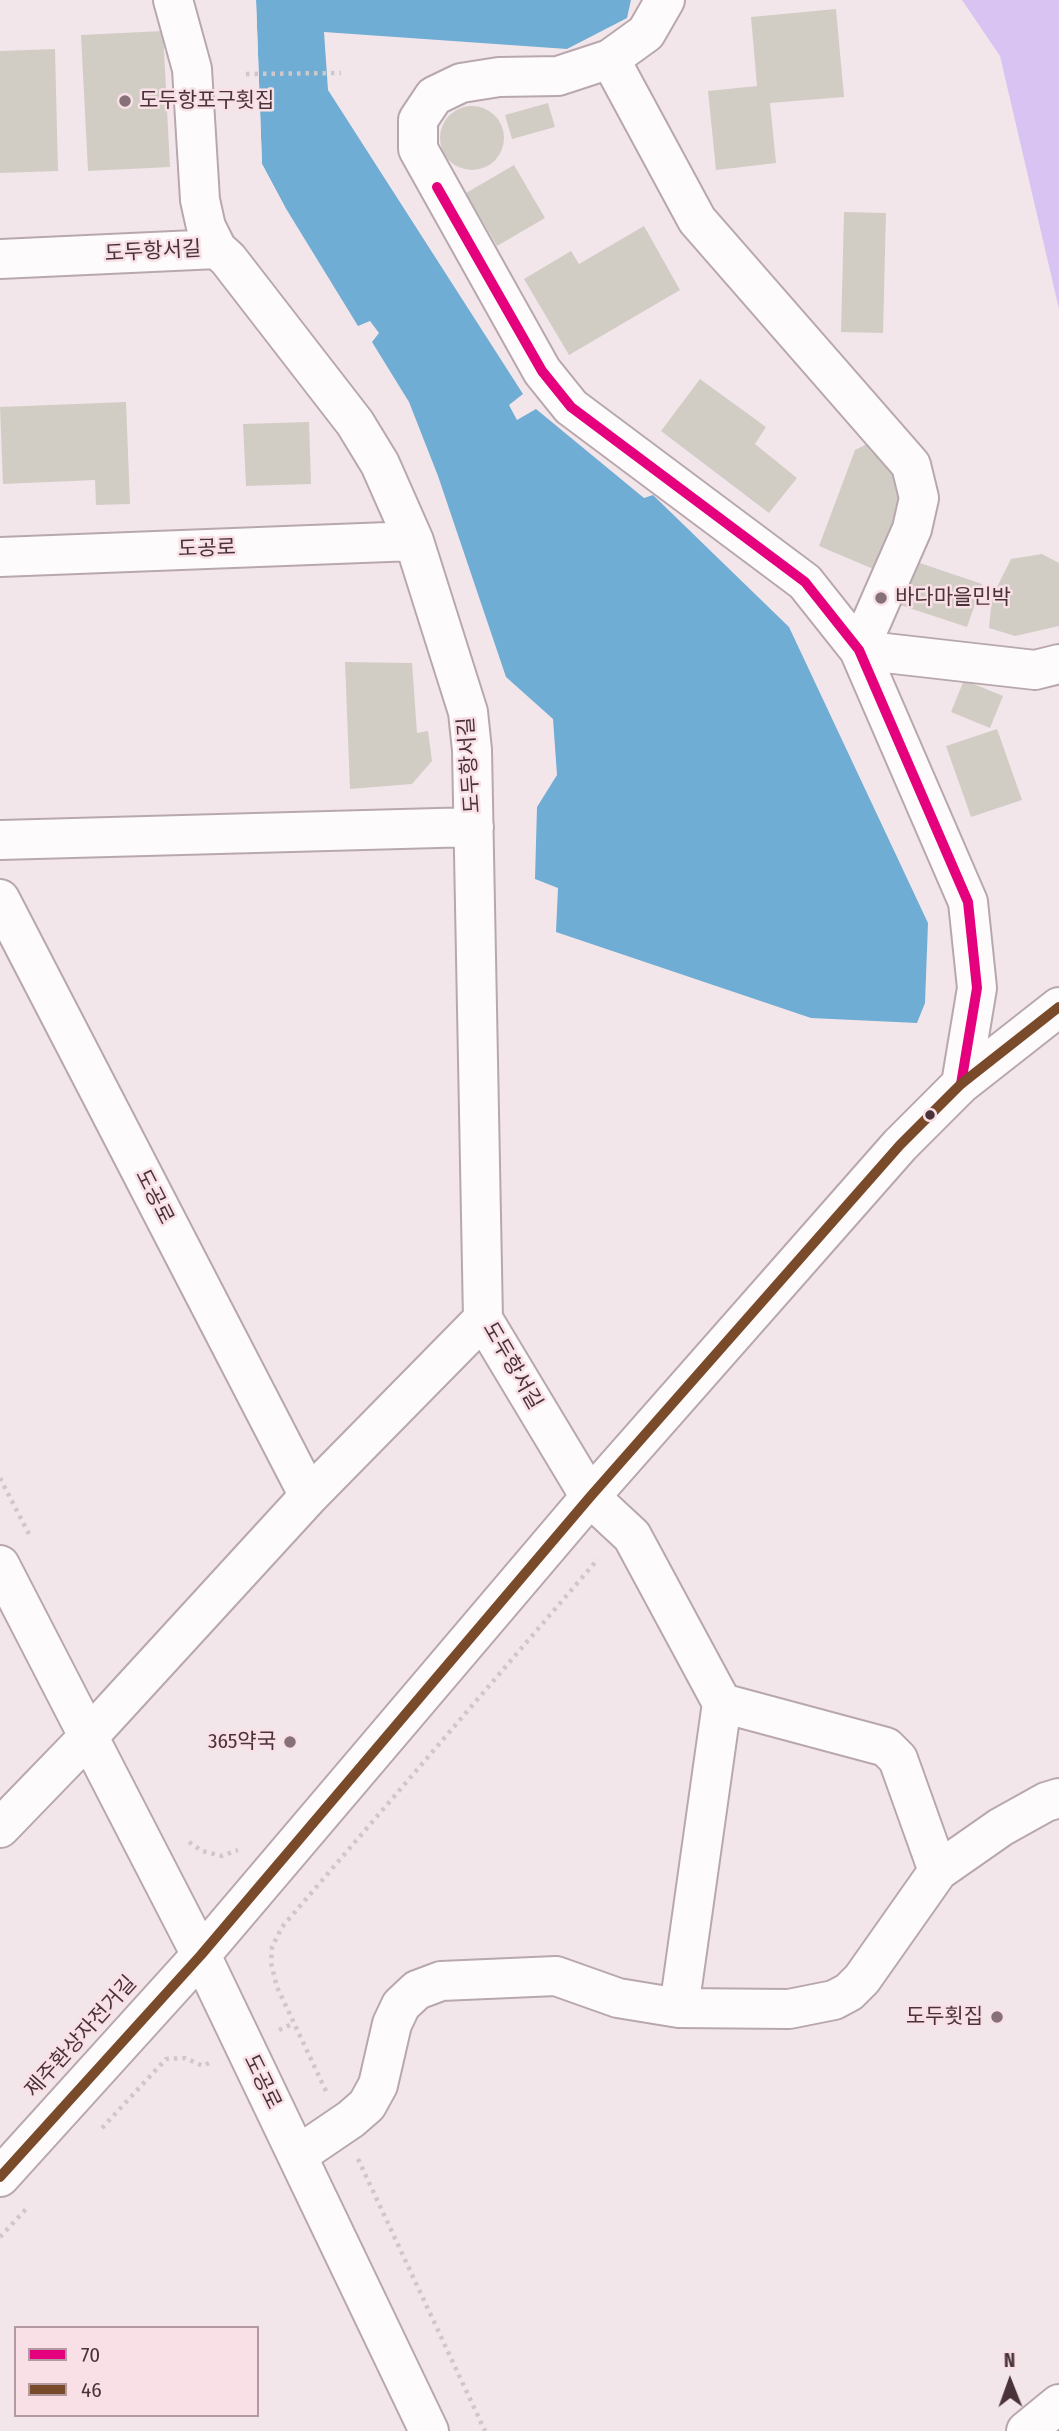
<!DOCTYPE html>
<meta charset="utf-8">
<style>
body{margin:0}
#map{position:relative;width:1059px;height:2431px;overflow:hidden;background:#f3e6ea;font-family:"Fira Sans Condensed",sans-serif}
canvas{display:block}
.legend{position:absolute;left:14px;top:2326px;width:245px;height:91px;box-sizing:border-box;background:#f9e0e7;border:2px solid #b39aa1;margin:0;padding:9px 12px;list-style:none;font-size:21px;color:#4a3239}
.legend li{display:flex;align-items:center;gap:14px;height:35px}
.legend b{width:35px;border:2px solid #b39aa1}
.north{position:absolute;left:975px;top:2347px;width:70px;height:70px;-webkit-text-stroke:5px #f9e0e7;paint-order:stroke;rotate:359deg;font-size:19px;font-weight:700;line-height:28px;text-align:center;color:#4a3239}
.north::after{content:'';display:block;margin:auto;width:24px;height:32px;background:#4a3239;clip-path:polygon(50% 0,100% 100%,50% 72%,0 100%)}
</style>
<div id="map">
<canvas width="1059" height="2431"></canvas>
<ul class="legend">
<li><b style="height:9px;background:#e5007d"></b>70</li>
<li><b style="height:9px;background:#7a4b2a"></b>46</li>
</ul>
<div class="north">N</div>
</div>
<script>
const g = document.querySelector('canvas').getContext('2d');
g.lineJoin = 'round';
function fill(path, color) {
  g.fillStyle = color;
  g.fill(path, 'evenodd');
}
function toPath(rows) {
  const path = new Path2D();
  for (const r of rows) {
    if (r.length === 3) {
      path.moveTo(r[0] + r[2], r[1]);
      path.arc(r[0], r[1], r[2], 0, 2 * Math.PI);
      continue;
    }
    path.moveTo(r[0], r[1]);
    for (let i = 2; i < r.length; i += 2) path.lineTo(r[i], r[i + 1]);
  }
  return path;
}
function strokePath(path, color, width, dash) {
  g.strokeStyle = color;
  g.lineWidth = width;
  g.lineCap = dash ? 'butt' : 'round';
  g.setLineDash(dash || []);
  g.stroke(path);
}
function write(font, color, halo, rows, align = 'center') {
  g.font = font + ' "Fira Sans Condensed","Noto Sans KR",sans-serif';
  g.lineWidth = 5;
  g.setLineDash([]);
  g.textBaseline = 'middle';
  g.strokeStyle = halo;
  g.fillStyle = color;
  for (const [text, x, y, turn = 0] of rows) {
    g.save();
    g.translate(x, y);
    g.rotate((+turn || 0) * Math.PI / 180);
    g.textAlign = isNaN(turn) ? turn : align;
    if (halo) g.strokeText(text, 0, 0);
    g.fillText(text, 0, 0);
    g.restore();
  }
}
fill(toPath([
 [962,0,1059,0,1059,309,1000,56]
]), '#d9c3f2');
fill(toPath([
 [256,0,631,0,627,18,567,49,324,32,328,90,523,394,509,405,517,420,536,409,644,498,653,495,789,627,928,923,925,1003,917,1023,811,1018,556,932,558,888,535,879,537,807,557,775,553,719,506,677,438,476,409,402,372,342,379,333,370,321,358,326,285,207,262,164]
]), '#70add4');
fill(toPath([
 [252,0,256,0,262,164,285,207,282,209,258,164]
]), '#f3e6ea');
fill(toPath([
 [836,9,844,97,770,103,776,163,716,170,708,91,757,86,751,17],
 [163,31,170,167,88,171,81,35],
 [55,49,58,171,0,173,0,51],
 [548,103,555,127,512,139,505,115],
 [472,138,32],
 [514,165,545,218,497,246,466,193],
 [844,212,886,213,883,333,841,332],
 [644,226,680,290,569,355,524,279,571,251,579,264],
 [700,379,766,427,755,444,797,478,769,513,661,431],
 [126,402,130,504,96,505,95,480,3,484,0,407],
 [309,422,311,484,246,486,243,424],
 [869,443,901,471,909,494,878,571,819,546,855,450],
 [1042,554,1059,563,1059,626,1015,636,989,628,992,597,1011,559],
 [911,560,982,584,967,627,897,604],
 [345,662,412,663,417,733,428,731,432,761,412,784,350,789],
 [964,680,1003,696,990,728,951,712],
 [997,729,1022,800,971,817,946,746]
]), '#d1cdc5');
const minor = toPath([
 [173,0,192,69,200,200,206,227,217,249,228,259,355,423,380,464,414,541,468,712,472,750,483,1319,590,1497,632,1536,722,1703,886,1747,898,1759,938,1871],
 [665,0,646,33,610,59,558,76,499,77,461,83,434,96,418,120,418,149,542,371,571,407,805,582,859,650,968,902,977,988,961,1084],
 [610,59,697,220,911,465,919,498,912,529,859,650,1035,670,1059,664],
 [0,259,217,249],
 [0,557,414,541],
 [0,840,474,827],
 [0,899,309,1496],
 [0,1565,201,1955,429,2431],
 [0,1828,89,1736,309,1496,483,1319],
 [679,2008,722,1703],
 [298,2155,351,2119,367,2105,378,2085,392,2024,401,2005,417,1990,441,1981,556,1976,618,1998,679,2008,789,2009,834,2000,849,1992,862,1979,938,1871,1001,1827,1046,1802,1059,1798],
 [0,2177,201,1955,590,1497,900,1145,961,1084,1059,1007],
 [1026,2431,1059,2404]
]);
strokePath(minor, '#b8a8ae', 42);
strokePath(toPath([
 [246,74,341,73],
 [0,1478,31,1538],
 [189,1842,202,1851,222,1856,238,1850],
 [279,2030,294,2023],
 [326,2091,277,1987,271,1963,272,1947,282,1927,598,1559],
 [102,2128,166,2059,185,2058,203,2066,211,2062],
 [358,2159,485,2431],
 [0,2237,27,2208]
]), '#d0c7cb', 4.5, [3.5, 5]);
strokePath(minor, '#fdfbfc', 38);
strokePath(toPath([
 [437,187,542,371,571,407,805,582,859,650,968,902,977,988,961,1084]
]), '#e5007d', 10);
strokePath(toPath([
 [0,2177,201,1955,590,1497,900,1145,961,1084,1059,1007]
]), '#7a4b2a', 10);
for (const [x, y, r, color] of [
 [125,101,7,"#857177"],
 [881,598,7,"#857177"],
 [930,1115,6,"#4a3239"],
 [290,1742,7,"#857177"],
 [997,2017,7,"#857177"]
]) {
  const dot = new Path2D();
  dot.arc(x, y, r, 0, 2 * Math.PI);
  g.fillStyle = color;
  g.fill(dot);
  strokePath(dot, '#f9e0e7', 2.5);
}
write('21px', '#4a3239', '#f9e0e7', [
 ["도두항포구횟집",139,101],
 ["바다마을민박",895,598],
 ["365약국",276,1742,"right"],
 ["도두횟집",983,2017,"right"]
], 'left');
write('21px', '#4a3239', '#f9e0e7', [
 ["도두항서길",153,252,-3],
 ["도공로",207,549,-2],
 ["도두항서길",470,765,-94],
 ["도공로",154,1197,63],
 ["도두항서길",512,1366,60],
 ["제주환상자전거길",81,2037,-48],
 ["도공로",262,2082,64]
]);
</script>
